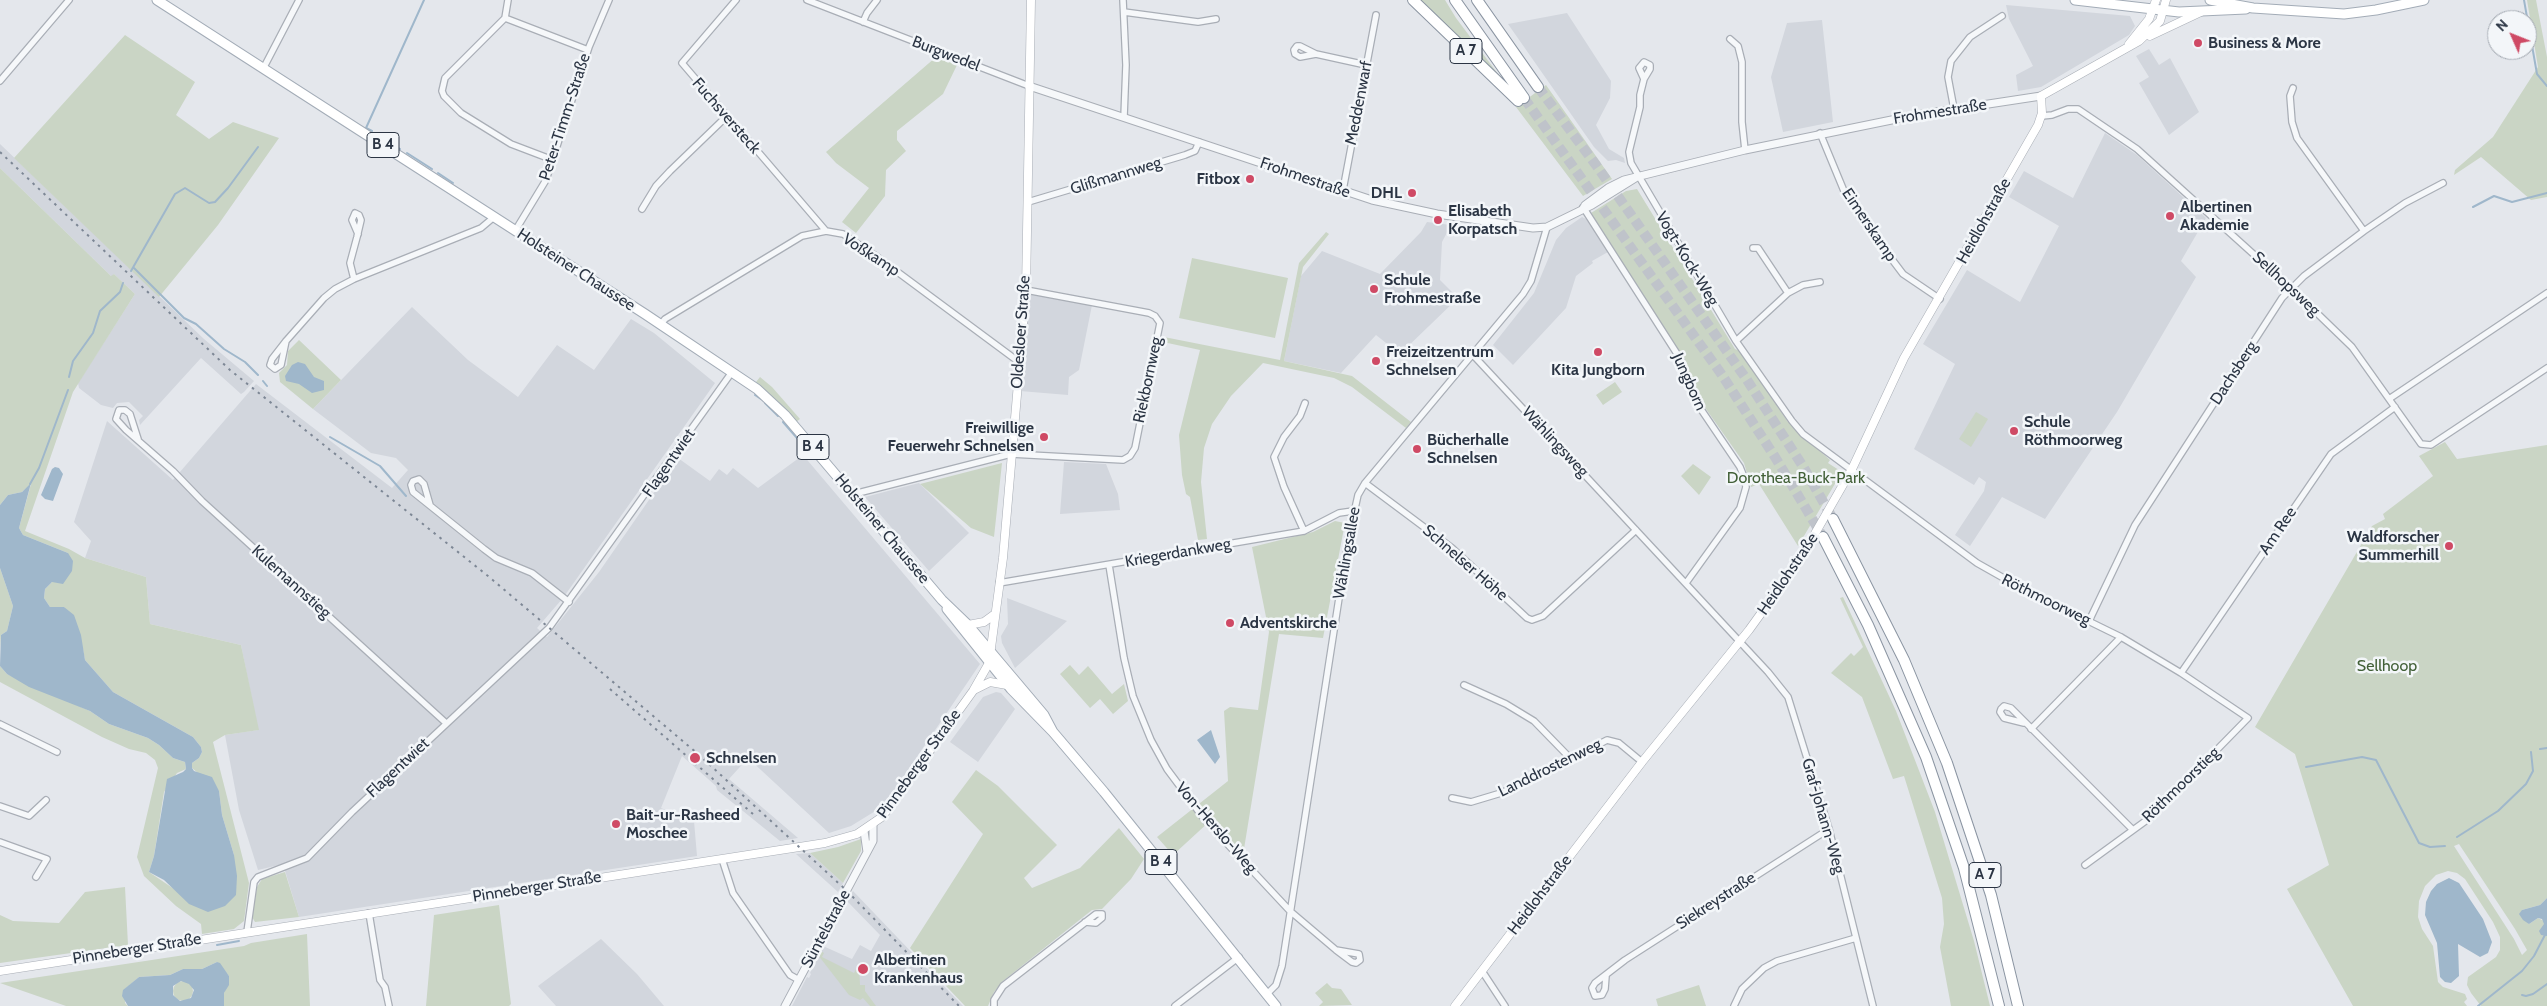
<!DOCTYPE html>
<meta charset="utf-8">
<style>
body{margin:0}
#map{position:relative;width:2547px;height:1006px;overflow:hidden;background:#e4e7ec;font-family:Cabin,sans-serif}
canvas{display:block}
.north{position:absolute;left:2487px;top:10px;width:50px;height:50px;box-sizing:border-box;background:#f3f6f9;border:1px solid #a3a9b1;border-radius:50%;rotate:314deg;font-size:14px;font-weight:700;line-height:20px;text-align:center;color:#2b3544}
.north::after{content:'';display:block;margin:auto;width:18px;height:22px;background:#cf4a65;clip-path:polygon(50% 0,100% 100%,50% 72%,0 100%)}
</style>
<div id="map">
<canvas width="2547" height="1006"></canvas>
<div class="north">N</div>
</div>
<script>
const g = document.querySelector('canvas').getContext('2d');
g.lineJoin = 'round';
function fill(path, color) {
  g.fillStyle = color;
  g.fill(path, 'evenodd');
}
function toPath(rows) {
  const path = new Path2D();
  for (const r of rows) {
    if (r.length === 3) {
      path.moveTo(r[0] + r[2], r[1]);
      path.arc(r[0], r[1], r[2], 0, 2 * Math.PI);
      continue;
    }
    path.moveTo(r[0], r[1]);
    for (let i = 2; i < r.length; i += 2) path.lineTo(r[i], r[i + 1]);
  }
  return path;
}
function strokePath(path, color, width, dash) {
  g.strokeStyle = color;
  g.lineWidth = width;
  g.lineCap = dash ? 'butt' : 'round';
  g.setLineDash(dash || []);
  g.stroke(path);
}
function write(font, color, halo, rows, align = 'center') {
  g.font = font + ' Cabin,sans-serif';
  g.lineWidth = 5;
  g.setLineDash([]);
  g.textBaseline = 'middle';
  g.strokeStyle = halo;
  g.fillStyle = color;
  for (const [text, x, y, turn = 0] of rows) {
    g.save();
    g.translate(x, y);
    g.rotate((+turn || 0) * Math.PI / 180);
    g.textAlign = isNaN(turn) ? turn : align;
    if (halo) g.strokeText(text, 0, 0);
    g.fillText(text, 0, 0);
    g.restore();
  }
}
fill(toPath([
 [2006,5,2130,16,2135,26,2129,35,2041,87,2018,91,2016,75,2033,66,2009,19],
 [1567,13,1611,81,1610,98,1596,125,1609,149,1624,158,1625,163,1616,160,1608,161,1594,147,1508,24],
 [1822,20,1833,122,1783,132,1771,77,1787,23],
 [2149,49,2159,65,2170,58,2199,112,2169,135,2139,83,2149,77,2136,56],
 [2105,133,2137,155,2206,218,2181,261,2196,277,2117,412,2045,519,2002,497,1970,546,1955,535,1984,491,1986,482,1979,477,1974,485,1914,449,1955,364,1923,344,1967,270,2020,302,2059,226,2009,197,2024,171,2073,198],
 [0,144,204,339,254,381,244,392,241,394,201,358,140,425,139,420,143,416,129,402,117,403,113,408,101,405,79,388,78,383,135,294,114,274,112,277,0,168],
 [1582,217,1586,219,1608,252,1592,261,1593,263,1576,276,1566,308,1513,365,1493,345,1534,293,1556,240,1566,228],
 [1427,222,1451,225,1442,242,1440,280,1458,298,1400,354,1376,335,1341,373,1284,361,1301,276,1322,251,1380,274,1421,232],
 [1030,294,1092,305,1079,370,1069,377,1068,395,1020,391],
 [412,307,468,360,518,397,557,345,594,370,631,319,654,333,715,383,563,598,537,628,547,637,599,572,678,458,710,481,719,469,727,475,733,468,758,488,803,455,980,664,893,792,877,810,851,826,829,833,748,758,729,779,798,838,780,841,717,790,716,786,682,756,661,808,694,821,697,856,299,917,283,864,258,870,239,810,225,735,258,730,241,645,150,624,146,577,85,558,91,541,74,522,107,421,173,480,256,384,392,488,408,470,396,458,371,453,313,409],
 [1064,462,1106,464,1118,494,1120,510,1060,514],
 [919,483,969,533,929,571,865,497],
 [1007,598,1067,621,1015,668,1002,643,1001,636,1008,624],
 [996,692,1001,693,1015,709,978,762,950,742,983,697],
 [810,853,843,883,838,892,796,854],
 [853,891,963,1006,792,1006,807,977,809,978,811,974,810,973,823,946,852,959,860,945,871,951,880,935,847,901],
 [601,939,637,974,664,1006,556,1006,538,986]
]), '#d2d6dd');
fill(toPath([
 [1419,0,1445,0,1456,18,1504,82],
 [2527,0,2536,0,2547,57,2547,197,2531,200,2481,157,2454,175,2455,170,2493,137,2538,67],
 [125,35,195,82,176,115,209,139,233,122,279,138,218,225,159,297,14,158],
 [936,57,957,65,943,94,897,131,897,140,906,151,886,170,885,196,856,233,842,222,869,188,836,163,826,152],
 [1546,85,1612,179,1583,196,1516,107],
 [0,168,111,276,114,274,135,294,73,392,25,531,69,549,85,558,146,577,150,624,241,645,259,730,225,735,213,742,249,883,244,921,234,929,202,934,201,924,176,906,144,876,137,857,158,768,155,760,146,753,129,749,102,737,0,682,0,666,7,674,90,711,109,724,148,738,159,745,173,758,185,762,186,769,177,773,164,792,154,856,149,872,177,891,234,855,222,815,219,791,192,768,192,763,199,758,202,752,201,747,193,737,113,692,85,660,83,649,64,607,50,607,44,598,45,589,52,582,68,553,23,535,19,528,31,484,22,492,8,495,0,505],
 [1637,189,1735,349,1740,351,1788,422,1830,460,1828,463,1842,472,1798,546,1759,484,1751,487,1744,463,1694,392,1686,362,1591,213,1626,191],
 [1326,232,1329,234,1303,267,1284,361,1352,376,1411,422,1406,428,1352,387,1334,378,1263,363,1231,396,1212,424,1204,448,1201,482,1207,539,1198,540,1190,497,1186,494,1182,475,1179,435,1200,350,1163,342,1164,337,1280,360,1299,263],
 [1192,258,1288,278,1275,338,1179,318],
 [299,340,341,380,313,409,280,382,279,373,287,365,288,351],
 [760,377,772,387,800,419,796,422,756,382],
 [1615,382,1622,392,1603,405,1596,395],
 [1976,412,1988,419,1971,447,1959,439],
 [2445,442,2457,459,2547,445,2547,898,2540,905,2522,910,2529,924,2538,918,2544,921,2547,935,2547,1006,2481,1006,2471,993,2467,985,2468,977,2496,957,2500,950,2500,937,2493,922,2465,879,2457,873,2448,871,2436,875,2425,886,2419,901,2418,917,2422,929,2433,946,2438,982,2443,987,2465,994,2467,999,2464,1002,2467,1006,2353,1006,2287,889,2329,865,2295,754,2255,727,2372,526,2385,519,2383,514,2433,476,2419,456],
 [2459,844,2515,929,2527,950,2522,955,2514,939,2454,846],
 [1002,463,994,537,971,528,920,484],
 [1693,464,1711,477,1699,495,1681,476],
 [1335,521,1345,523,1323,638,1279,634,1243,855,1210,821,1173,855,1157,837,1228,781,1224,711,1230,707,1258,710,1269,632,1252,547,1313,532],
 [0,568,13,606,7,631,1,635,0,649],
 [1843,597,1896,711,1935,812,1974,941,1990,1006,1951,1006,1940,947,1944,924,1942,898,1904,776,1893,779,1862,697,1831,673,1851,653,1854,656,1863,647,1840,598],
 [1070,665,1079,675,1088,666,1112,694,1124,684,1128,701,1113,714,1100,699,1090,708,1060,674],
 [976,770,998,786,1057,845,1024,878,1032,888,1080,868,1119,828,1144,859,1131,879,1102,909,1092,910,1003,981,994,992,988,1006,965,1006,910,948,983,834,952,802],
 [861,839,861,851,843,883,810,853,838,847],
 [285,872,299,917,255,922,252,917,257,887,262,879],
 [125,887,128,945,0,963,0,915,13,921,59,923,85,892],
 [499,905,511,1004,509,1006,426,1006,434,915],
 [307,934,310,1006,224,1006,224,993,229,976,217,962,202,969,183,969,170,975,139,977,125,989,125,1003,128,1006,66,1006,0,983,244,946,251,943],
 [821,951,824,953,822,957,854,973,859,964,863,963,864,965,859,965,860,985,865,985,865,991,876,1006,870,1006,863,998,860,1000,849,995,818,955],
 [183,991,10],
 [1327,983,1332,988,1341,989,1352,1005,1319,1006,1323,1002,1315,993],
 [1699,985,1706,1006,1658,1006,1656,999]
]), '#cad5c5');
fill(toPath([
 [298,362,305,364,314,377,324,381,324,390,312,393,299,384,286,381,285,376,292,365],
 [55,467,59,468,63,474,53,501,45,499,41,495,52,469],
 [31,483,19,528,23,535,68,553,73,561,72,571,63,584,52,582,45,589,44,598,50,607,64,607,74,615,81,635,85,660,113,692,193,737,201,747,202,752,199,758,192,763,192,768,194,771,212,777,219,791,222,815,234,855,237,876,236,895,225,906,208,912,189,904,164,880,149,872,154,856,167,779,183,772,186,769,185,762,173,758,159,745,148,738,109,724,90,711,29,687,7,674,0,666,1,635,7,631,13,606,0,568,0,505,8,495,22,492],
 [1211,730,1220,757,1215,764,1197,740],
 [2449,878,2459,883,2483,919,2492,942,2488,953,2480,957,2458,944,2459,976,2451,983,2445,982,2440,977,2437,943,2425,915,2426,902,2431,891,2437,884],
 [2547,898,2547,936,2541,935,2539,931,2544,924,2542,919,2538,918,2529,924,2523,920,2519,914,2522,910,2540,905],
 [217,962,220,963,229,976,229,985,224,993,224,1006,128,1006,122,996,123,990,139,977,170,975,183,969,202,969],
 [181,981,189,984,194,990,191,998,180,1001,173,995,173,986]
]), '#9fb7cb');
strokePath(toPath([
 [2524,0,2537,74,2547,86],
 [372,131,366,128,424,0],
 [375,133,400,149],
 [407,153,432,169],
 [438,173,453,183],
 [2473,207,2494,196,2512,202,2547,193],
 [134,268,184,318,196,324,224,349,245,362,258,375],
 [131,271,175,194,185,188,209,203,215,202,228,188,258,147],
 [69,377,73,361,93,333,100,311,120,292,123,283],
 [263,381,267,386],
 [755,395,761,399],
 [765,403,778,416],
 [783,422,804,446],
 [330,437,380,466,406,496],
 [30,484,39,468,68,390],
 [2540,749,2547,748],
 [2306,767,2362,757,2376,760,2419,843,2430,847,2445,846],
 [2457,837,2498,811,2526,784,2533,771,2531,752],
 [217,945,239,941],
 [2522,995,2526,996,2533,994,2547,984],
 [2478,1006,2522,971,2534,956,2547,931]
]), '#9fb7cb', 2);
strokePath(toPath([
 [1538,87,1596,165,1747,380,1804,468,1833,519],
 [1524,98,1722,375,1775,457,1823,537]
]), '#bfc3ca', 10, [10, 5]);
const minor = toPath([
 [736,0,682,63,826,231],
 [807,0,1029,86],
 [1123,0,1126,65,1124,117],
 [1124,12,1198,22,1216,19],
 [505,18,508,0],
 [863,22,867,13,877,0],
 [1730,39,1738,46,1742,62,1742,122,1745,150],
 [1316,54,1300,57,1295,54,1294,50,1297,46,1300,46,1316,54,1366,65],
 [263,69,299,0],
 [1644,79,1650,69,1650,65,1644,62,1639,68,1644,79,1640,95,1640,107,1629,152,1631,163,1736,341,1792,421,1803,434,1977,563,2023,589,2121,637,2181,673,2248,718,2151,817,2085,865],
 [0,81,69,0],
 [2293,88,2290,96,2292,122,2297,138,2364,231],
 [1954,109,1948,77,1951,61,1970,37,2002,16],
 [2042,116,2052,115,2068,109,2078,109,2137,149,2291,288,2352,347,2421,444,2431,445,2547,368],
 [1820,133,1844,191,1863,221,1903,274,1940,299],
 [553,160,511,144,461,113,444,96,442,91,445,78,505,18,588,50],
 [1343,190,1376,15],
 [1028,202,1185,155,1195,151,1199,142],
 [1583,207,1681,360,1694,399,1740,467,1744,477,1746,487,1740,508,1686,583],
 [642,209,656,186,670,171,727,116],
 [515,231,546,180,589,47,609,0],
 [1753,248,1758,248,1788,293],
 [354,279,350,263,357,237,361,220,359,215,355,213,352,220,358,234],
 [661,324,665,319,802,236,826,231,843,234,876,256,1019,362],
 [286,341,281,365,275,369,270,365,272,359,286,341,324,298,335,289,354,279,481,228,494,217],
 [1736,341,1788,293,1803,285,1820,282],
 [1473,355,1768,672,1788,697,1829,829,1873,1006],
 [2389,399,2547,293],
 [138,439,130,414,125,410,119,410,116,419,126,430,173,471,202,501,446,723],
 [1365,483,1452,548,1527,618,1532,620,1543,616,1636,530],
 [854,494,1011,454,1123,460,1130,456,1135,448,1160,323,1155,316,1149,313,1026,290],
 [430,505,424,484,419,479,413,481,411,485,413,492,484,549,496,558,532,573,569,602],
 [1304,531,1284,487,1274,457,1284,437,1300,416,1305,403],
 [1109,565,1124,658,1133,696,1151,740,1167,769,1205,820,1290,911,1336,950,1359,954,1360,960,1356,963,1352,962,1336,950],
 [999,583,1304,531,1339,513,1353,511],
 [2089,621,2135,525,2282,298,2304,276,2364,231,2405,203,2443,183],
 [2181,673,2331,454,2395,407],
 [1464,685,1506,704,1534,721,1571,759],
 [2024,723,2004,718,2000,712,2001,709,2004,706,2011,708,2132,829],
 [0,724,57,752],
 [2031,729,2121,637],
 [1452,798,1471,802,1501,793,1536,777,1607,740,1619,743,1642,762],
 [0,806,29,816,46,800],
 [0,842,47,859,36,877],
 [722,859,733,893,790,975,799,980],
 [369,913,380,980,385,987,389,1006],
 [247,932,254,882,258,877,307,858,352,812,549,628,732,372],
 [1482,971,1505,1006],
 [1606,976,1605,989,1602,995,1595,996,1592,988,1595,983,1625,960,1829,829],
 [1267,994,1276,985,1282,966,1348,540,1358,495,1365,483,1523,294,1531,281,1547,227],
 [994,1006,994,1000,1003,986,1096,914,1102,914,1102,918,1096,923,1085,922],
 [1175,1006,1239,957],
 [1734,1006,1742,989,1764,968,1777,961,1856,938]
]);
const tertiary = toPath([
 [1029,86,1372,200,1437,214,1533,228,1547,227,1592,205,1637,177],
 [1585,205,1608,188,1624,180,1745,150,1916,115,2041,96],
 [864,831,867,852],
 [785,1006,873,841,873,824]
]);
const secondary = toPath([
 [2150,36,2201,12],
 [2129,44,2149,19,2156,0],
 [968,625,984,622,995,614],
 [974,690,990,682,1007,685],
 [0,971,825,843,857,834,882,817,973,691,989,663,1003,558,1026,290,1031,0],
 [1455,1006,1642,762,1749,630,1801,558,1852,469,1904,358,2038,125,2042,113,2041,96,2139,41,2160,21,2166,0]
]);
const primary = toPath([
 [157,0,645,314,757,389,785,415,942,600,968,625,1044,715,1053,732],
 [2075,0,2179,12,2246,9],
 [2210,0,2253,8,2344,14,2376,10,2424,0],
 [947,609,1011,689,1053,732,1104,792,1276,1006]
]);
const motorway = toPath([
 [1413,0,1518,101],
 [1455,0,1524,98],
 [1477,0,1538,87],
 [1833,519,1904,660,1947,763,1991,895,2018,1006],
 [1823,537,1868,625,1926,757,1964,868,1999,1006]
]);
strokePath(minor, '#a9aeb6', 8);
strokePath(tertiary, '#a9aeb6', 9);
strokePath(secondary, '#a9aeb6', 9);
strokePath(primary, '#a3acb7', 11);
strokePath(motorway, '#8b95a2', 12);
strokePath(minor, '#f6f8fa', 5.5);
strokePath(tertiary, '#f6f8fa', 7);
strokePath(secondary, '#fff', 8);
strokePath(primary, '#fff', 9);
strokePath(motorway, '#fff', 10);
strokePath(toPath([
 [0,152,230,370,488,576,698,754,846,890,959,1006],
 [610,689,753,814]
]), '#7d8795', 2, [2.5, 5]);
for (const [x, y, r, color] of [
 [2198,43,5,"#cf4a65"],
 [1250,179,5,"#cf4a65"],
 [1412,193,5,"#cf4a65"],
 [2170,216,5,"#cf4a65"],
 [1438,220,5,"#cf4a65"],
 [1374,289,5,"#cf4a65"],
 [1598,352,5,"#cf4a65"],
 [1376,361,5,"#cf4a65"],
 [2014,431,5,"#cf4a65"],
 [1044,437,5,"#cf4a65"],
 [1417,449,5,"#cf4a65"],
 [2449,546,5,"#cf4a65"],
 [1230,623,5,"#cf4a65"],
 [695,758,6,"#cf4a65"],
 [616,824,5,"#cf4a65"],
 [863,969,6,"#cf4a65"]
]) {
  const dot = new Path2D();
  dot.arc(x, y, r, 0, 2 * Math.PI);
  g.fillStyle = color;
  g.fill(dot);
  strokePath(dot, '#f3f6f9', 2);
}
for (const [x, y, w] of [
 [1466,51,32],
 [383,145,32],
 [813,447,32],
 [1161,862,32],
 [1985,875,32]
]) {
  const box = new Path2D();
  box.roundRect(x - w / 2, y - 12.5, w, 25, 4);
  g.fillStyle = '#f3f6f9';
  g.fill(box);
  strokePath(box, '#2b3544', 1);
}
write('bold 15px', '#2b3544', null, [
 ["A 7",1466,51],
 ["B 4",383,145],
 ["B 4",813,447],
 ["B 4",1161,862],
 ["A 7",1985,875]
]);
write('bold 16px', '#2b3544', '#f3f6f9', [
 ["Business & More",2208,43],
 ["Fitbox",1240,179,"right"],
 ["DHL",1402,193,"right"],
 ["Albertinen",2180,207],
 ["Akademie",2180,225],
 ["Elisabeth",1448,211],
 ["Korpatsch",1448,229],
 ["Schule",1384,280],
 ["Frohmestraße",1384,298],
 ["Freizeitzentrum",1386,352],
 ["Schnelsen",1386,370],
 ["Kita Jungborn",1598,370,"center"],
 ["Schule",2024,422],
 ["Röthmoorweg",2024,440],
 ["Freiwillige",1034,428,"right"],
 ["Feuerwehr Schnelsen",1034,446,"right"],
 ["Bücherhalle",1427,440],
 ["Schnelsen",1427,458],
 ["Waldforscher",2439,537,"right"],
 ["Summerhill",2439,555,"right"],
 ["Adventskirche",1240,623],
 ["Schnelsen",706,758],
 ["Bait-ur-Rasheed",626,815],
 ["Moschee",626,833],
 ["Albertinen",874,960],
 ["Krankenhaus",874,978]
], 'left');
write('16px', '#2b3544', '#f3f6f9', [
 ["Burgwedel",946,54,21],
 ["Meddenwarf",1359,103,-79],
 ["Frohmestraße",1940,112,-9],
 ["Fuchsversteck",726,116,49],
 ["Peter-Timm-Straße",565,117,-72],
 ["Glißmannweg",1116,176,-17],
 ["Frohmestraße",1305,178,19],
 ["Heidlohstraße",1984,221,-61],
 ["Eimerskamp",1869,225,56],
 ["Voßkamp",871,255,33],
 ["Vogt-Kock-Weg",1687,259,59],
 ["Holsteiner Chaussee",576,270,33],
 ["Sellhopsweg",2286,284,43],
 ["Oldesloer Straße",1021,332,-86],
 ["Dachsberg",2234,373,-57],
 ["Riekbornweg",1148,380,-78],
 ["Jungborn",1689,382,66],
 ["Wählingsweg",1555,442,47],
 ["Flagentwiet",669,463,-55],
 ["Holsteiner Chaussee",882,529,50],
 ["Am Ree",2278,531,-56],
 ["Kriegerdankweg",1178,553,-10],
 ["Wählingsallee",1347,553,-80],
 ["Schnelser Höhe",1465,563,41],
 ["Heidlohstraße",1788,574,-56],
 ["Kulemannstieg",291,582,42],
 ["Röthmoorweg",2046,600,26],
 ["Pinneberger Straße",919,764,-54],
 ["Flagentwiet",398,768,-43],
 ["Landdrostenweg",1550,768,-26],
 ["Röthmoorstieg",2181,785,-44],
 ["Graf-Johann-Weg",1823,816,74],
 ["Von-Herslo-Weg",1216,828,49],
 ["Pinneberger Straße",537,887,-9],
 ["Heidlohstraße",1540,895,-53],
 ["Siekreystraße",1716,901,-33],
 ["Süntelstraße",826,929,-62],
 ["Pinneberger Straße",137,949,-9]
]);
write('16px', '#426038', '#f3f6f9', [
 ["Dorothea-Buck-Park",1796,478],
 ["Sellhoop",2387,666]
]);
</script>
